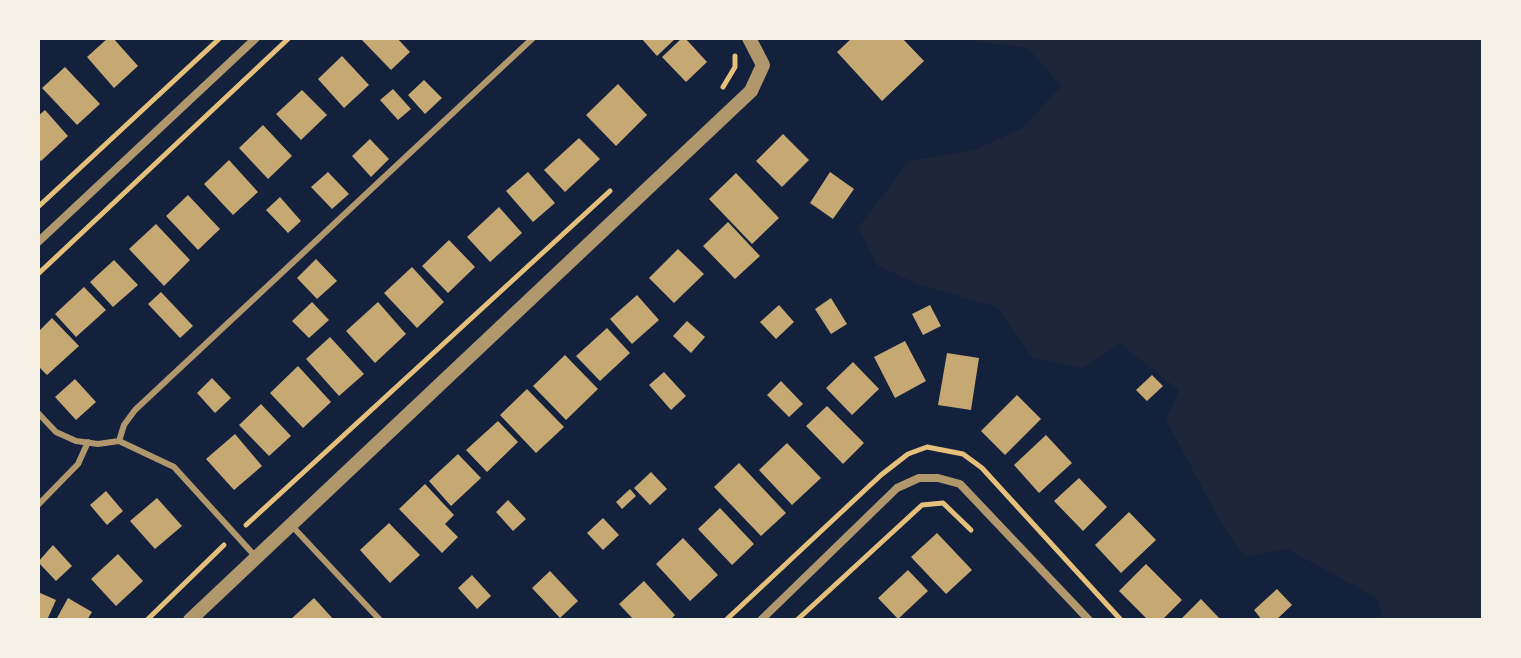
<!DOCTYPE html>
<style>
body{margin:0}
#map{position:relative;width:1521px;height:658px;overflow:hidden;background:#14213d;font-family:"Fira Sans Condensed",sans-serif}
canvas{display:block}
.frame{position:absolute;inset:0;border:40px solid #f6f1e7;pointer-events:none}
</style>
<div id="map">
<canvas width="1521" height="658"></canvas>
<div class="frame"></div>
</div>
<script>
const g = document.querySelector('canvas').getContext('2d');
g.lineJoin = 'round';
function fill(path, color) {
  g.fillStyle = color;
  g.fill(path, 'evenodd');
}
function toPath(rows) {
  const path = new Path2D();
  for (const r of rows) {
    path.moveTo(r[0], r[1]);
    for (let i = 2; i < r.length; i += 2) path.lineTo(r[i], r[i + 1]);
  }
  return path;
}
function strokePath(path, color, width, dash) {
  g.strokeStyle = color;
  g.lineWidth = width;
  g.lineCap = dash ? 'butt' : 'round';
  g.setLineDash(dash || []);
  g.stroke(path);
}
fill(toPath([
 [950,38,1483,38,1483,620,1384,620,1377,598,1287,549,1245,557,1224,528,1166,420,1179,390,1120,344,1083,368,1033,358,997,307,917,284,878,266,858,228,909,161,977,149,1024,127,1061,86,1028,48]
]), '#1d2539');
fill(toPath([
 [108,38,113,38,138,66,114,88,87,57],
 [360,38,397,38,410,52,391,70],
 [641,38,676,38,657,56],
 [682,38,685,38,707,62,686,82,662,57],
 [852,38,902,38,924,61,882,101,837,52],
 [342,56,369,85,344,108,318,79],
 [65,67,100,104,77,125,42,88],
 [424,80,442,98,425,114,408,95],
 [618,84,647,115,616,146,586,115],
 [393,89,411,109,398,120,380,100],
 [302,90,327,115,301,140,276,114],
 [45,110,68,136,41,161,38,158,38,116],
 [263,125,292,156,268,179,239,148],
 [783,134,809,160,782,187,756,161],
 [579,138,600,159,565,192,544,170],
 [370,139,389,159,371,177,352,156],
 [229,160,258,192,233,215,204,184],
 [328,172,349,194,332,209,311,187],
 [528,172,555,203,533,222,506,191],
 [830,172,854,189,833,219,810,203],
 [736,173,779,218,752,244,709,199],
 [188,195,220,229,198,250,166,216],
 [280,197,301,221,288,233,266,210],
 [499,207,522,233,490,262,467,237],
 [728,222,760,256,735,279,703,246],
 [156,224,190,260,164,286,129,249],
 [449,240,475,267,448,293,422,266],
 [678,249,704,274,674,303,649,278],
 [316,259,337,281,317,299,297,278],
 [114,260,138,285,113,307,90,282],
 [412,267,444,302,417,328,384,293],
 [84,287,106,310,76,337,55,314],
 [161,292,193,326,180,338,148,304],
 [637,295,659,320,632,344,610,319],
 [831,298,847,324,831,334,815,309],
 [312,302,329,320,309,338,292,321],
 [378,302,406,334,375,363,346,331],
 [779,305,794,322,776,339,760,322],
 [930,305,941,326,923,335,912,314],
 [52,318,79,346,47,375,38,366,38,332],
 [687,321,705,337,691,353,673,336],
 [607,328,630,353,600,381,576,356],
 [330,337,364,374,339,396,306,359],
 [905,341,926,381,895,398,874,357],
 [947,353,979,358,971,410,938,405],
 [565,355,598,389,566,420,533,386],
 [853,362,879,389,852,415,826,388],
 [298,366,331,402,303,428,270,393],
 [664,372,686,396,671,410,649,385],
 [1152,375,1163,386,1147,401,1136,390],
 [212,378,231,398,215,413,197,393],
 [75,379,96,402,76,420,55,397],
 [781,381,803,404,789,417,767,395],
 [527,389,564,427,536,453,500,415],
 [1017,395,1041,419,1005,455,981,431],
 [261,404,291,436,269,456,239,425],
 [827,406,864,443,843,464,806,426],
 [498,421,518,442,487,472,466,450],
 [235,434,262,466,234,490,206,459],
 [1046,435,1072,463,1039,493,1014,465],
 [787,443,821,478,792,505,759,470],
 [458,454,481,478,451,506,429,481],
 [739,463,786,513,761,536,714,487],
 [651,472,667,489,650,505,634,488],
 [1079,478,1107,507,1083,531,1054,501],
 [425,484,454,515,445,524,458,537,442,553,399,509],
 [630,489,636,496,622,509,616,502],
 [106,491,123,511,107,525,90,505],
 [157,498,182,526,155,549,130,521],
 [508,500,526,519,513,531,496,512],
 [720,508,754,544,732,565,698,529],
 [1129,512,1156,540,1121,573,1095,545],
 [603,518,619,535,603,550,587,533],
 [389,523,420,555,390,583,360,550],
 [937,533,972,570,946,594,911,557],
 [683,538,718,575,690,601,656,564],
 [53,545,72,566,56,581,38,562],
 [118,554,143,581,116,606,91,579],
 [1146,564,1182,600,1162,620,1148,620,1119,591],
 [908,570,928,591,898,619,878,598],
 [550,571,578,601,560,618,532,588],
 [472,575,491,596,477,609,458,588],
 [644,581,675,615,670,620,634,620,619,604],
 [1277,589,1292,605,1276,620,1262,620,1254,610],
 [38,592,56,600,47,620,38,620],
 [68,598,92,612,87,620,57,618],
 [314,598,334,620,290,620],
 [1201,599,1221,620,1180,620]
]), '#c6a872');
strokePath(toPath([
 [723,87,735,67,735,56],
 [38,207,220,38],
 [38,274,289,38],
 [246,525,610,191],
 [147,620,224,545],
 [726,620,881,475,908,454,927,447,963,454,982,468,1121,620],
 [797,620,922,505,943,503,971,530]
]), '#e5c07b', 5);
strokePath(toPath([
 [38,413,56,432,76,441,98,444,119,441,174,467,255,556],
 [119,441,124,425,135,410,533,38],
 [38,505,78,464,88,442],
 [292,526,380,620]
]), '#b1986c', 6);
strokePath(toPath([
 [38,242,256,38],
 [761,620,897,488,919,478,938,478,960,484,1089,620]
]), '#b1986c', 8);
strokePath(toPath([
 [190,620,751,91,763,65,749,38]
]), '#b1986c', 14);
</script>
